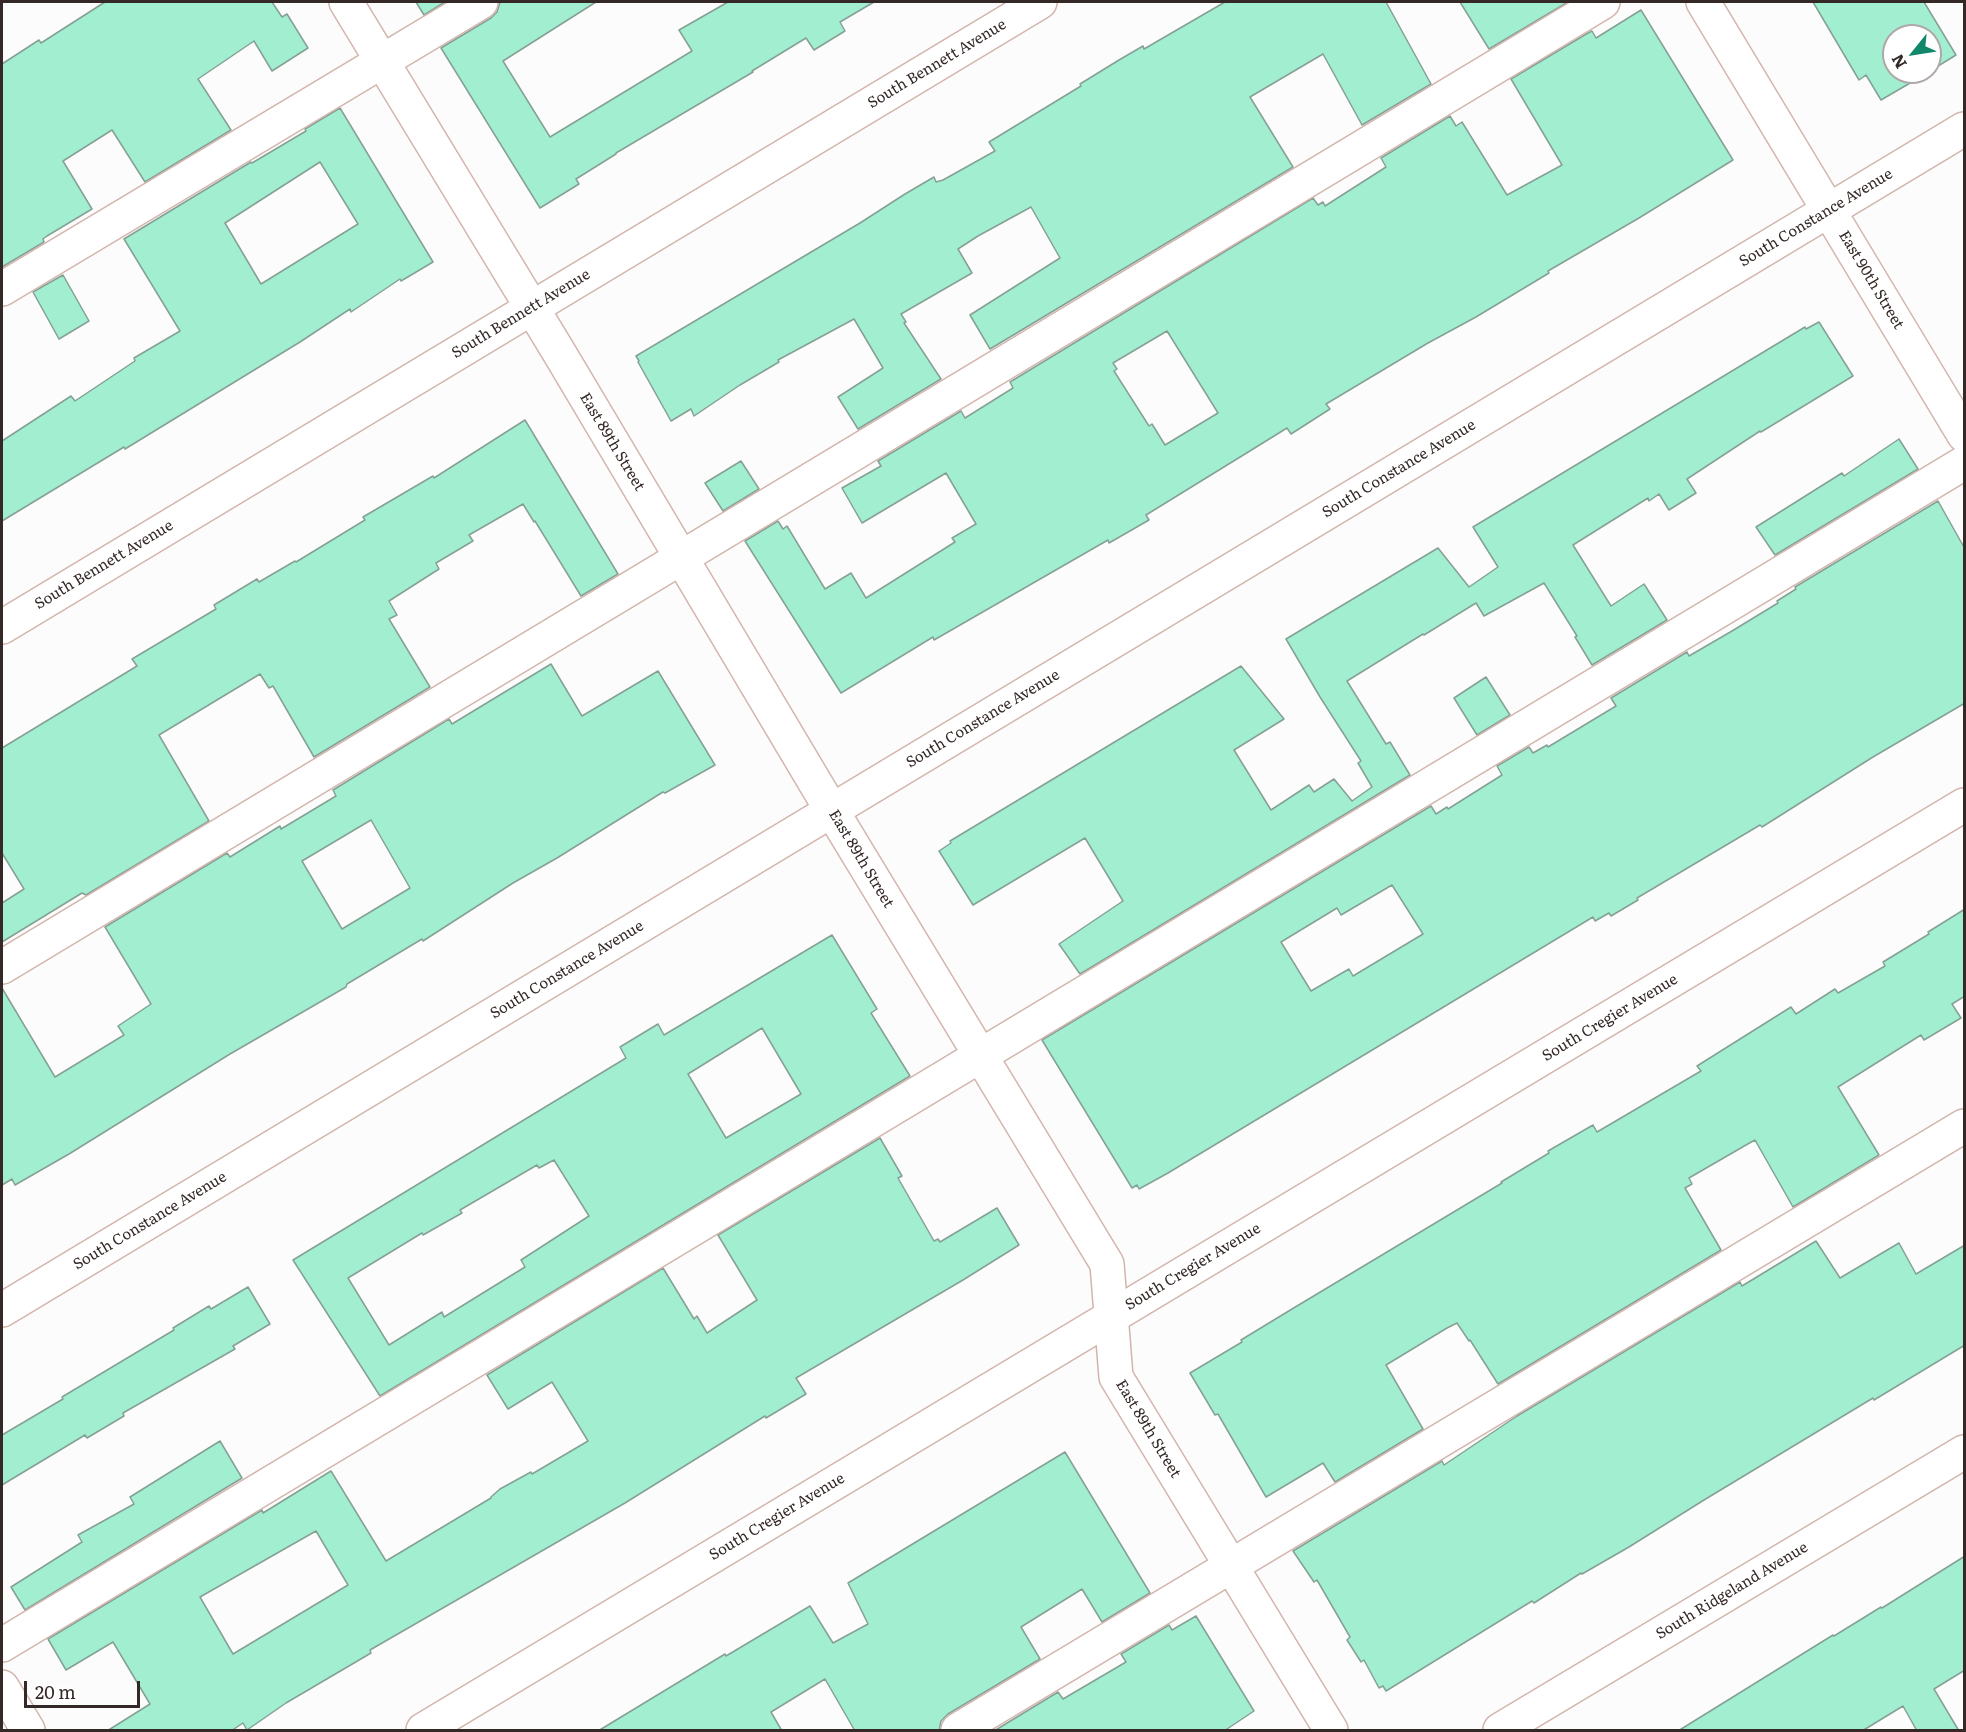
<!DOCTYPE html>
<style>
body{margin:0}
#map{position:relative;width:1966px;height:1732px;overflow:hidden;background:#fcfcfc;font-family:Literata,serif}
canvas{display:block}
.frame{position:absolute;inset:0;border:3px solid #342926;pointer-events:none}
.north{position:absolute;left:1882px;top:24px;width:60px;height:60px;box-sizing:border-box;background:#fff;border:2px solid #aea9a8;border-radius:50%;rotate:240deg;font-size:16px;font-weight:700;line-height:24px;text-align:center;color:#342926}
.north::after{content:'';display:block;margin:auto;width:21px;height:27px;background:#11886a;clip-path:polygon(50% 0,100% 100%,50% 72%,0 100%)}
.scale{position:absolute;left:24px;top:1681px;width:116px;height:27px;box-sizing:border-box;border:3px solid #342926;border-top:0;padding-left:8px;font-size:18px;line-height:21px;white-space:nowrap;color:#342926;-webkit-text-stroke:4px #fff;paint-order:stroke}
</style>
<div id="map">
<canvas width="1966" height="1732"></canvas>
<div class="frame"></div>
<div class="north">N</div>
<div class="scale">20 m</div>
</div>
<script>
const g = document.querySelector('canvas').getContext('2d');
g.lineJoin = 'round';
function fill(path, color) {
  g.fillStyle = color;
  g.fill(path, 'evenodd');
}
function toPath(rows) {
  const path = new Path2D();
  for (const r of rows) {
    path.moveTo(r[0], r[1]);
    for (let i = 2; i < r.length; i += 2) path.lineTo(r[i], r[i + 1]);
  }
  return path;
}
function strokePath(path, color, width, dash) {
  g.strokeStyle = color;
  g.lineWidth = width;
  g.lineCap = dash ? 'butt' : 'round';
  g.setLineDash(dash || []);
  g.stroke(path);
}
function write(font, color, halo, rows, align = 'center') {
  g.font = font + ' Literata,serif';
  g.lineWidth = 4.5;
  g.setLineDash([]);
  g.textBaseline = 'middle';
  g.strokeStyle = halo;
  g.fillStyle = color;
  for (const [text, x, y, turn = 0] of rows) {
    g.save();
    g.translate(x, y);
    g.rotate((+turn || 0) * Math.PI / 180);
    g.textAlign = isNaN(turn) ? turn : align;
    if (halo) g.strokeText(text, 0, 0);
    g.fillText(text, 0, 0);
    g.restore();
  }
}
const building = toPath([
 [105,2,272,2,282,17,287,14,308,48,272,71,254,41,198,79,231,130,145,182,112,130,63,161,92,209,47,236,43,239,44,242,2,267,2,64,39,40,41,43,105,2],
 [416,2,445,2,424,15,416,2],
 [500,2,596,2,503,61,550,137,692,51,679,30,728,2,874,2,840,22,845,31,814,50,806,38,752,71,753,72,616,153,616,154,576,179,579,184,540,208,441,48,491,18,497,12,500,2],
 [1225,2,1386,2,1431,84,1362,125,1323,54,1250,97,1293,167,990,349,970,315,1060,258,1031,207,978,236,958,249,972,273,901,314,906,322,904,323,941,379,858,429,838,397,883,368,854,319,778,360,779,362,740,385,694,416,691,409,671,421,638,362,639,361,636,356,860,223,905,194,934,177,936,182,943,180,995,151,989,142,1081,86,1080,84,1119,60,1143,46,1144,49,1225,2],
 [1460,2,1568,2,1489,49,1460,2],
 [1813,2,1924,2,1956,55,1930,71,1930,36,1894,36,1894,72,1929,72,1881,100,1866,75,1859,80,1813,2],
 [1641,10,1733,160,1639,218,1548,271,1549,273,1476,317,1428,343,1326,404,1330,409,1291,434,1287,428,1245,454,1146,515,1149,520,1109,543,1108,540,934,640,933,637,841,693,745,541,778,521,783,529,787,526,825,589,851,573,866,598,955,542,952,538,976,524,946,473,862,523,842,488,881,466,878,461,961,411,965,418,1013,388,1010,382,1313,198,1318,205,1323,202,1325,206,1386,167,1381,158,1450,116,1456,126,1462,122,1507,195,1562,165,1511,79,1588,33,1592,31,1596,38,1641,10],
 [1167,331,1218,413,1165,445,1152,424,1149,426,1114,371,1117,369,1113,363,1167,331],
 [340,108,433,262,401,281,400,279,351,312,350,309,300,342,125,449,124,447,2,521,2,441,71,396,75,401,135,361,134,358,180,331,124,239,251,162,252,163,306,131,305,129,340,108],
 [320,162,358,224,261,284,225,223,320,162],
 [63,275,89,321,59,339,33,292,63,275],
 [1819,322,1853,376,1761,432,1760,431,1687,479,1696,493,1669,510,1659,494,1649,501,1648,498,1573,545,1611,606,1644,584,1667,620,1592,665,1575,637,1577,636,1544,583,1484,616,1476,603,1424,635,1423,634,1347,681,1386,744,1390,742,1410,775,1080,974,1059,944,1123,901,1085,838,973,905,939,851,951,843,950,841,1241,666,1284,719,1234,750,1271,810,1309,785,1314,792,1334,779,1352,801,1372,787,1358,763,1361,761,1320,697,1286,639,1438,548,1469,587,1498,567,1473,527,1805,327,1806,329,1819,322],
 [525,420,618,574,581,596,535,521,534,522,523,504,469,535,473,541,436,563,439,569,389,601,397,615,389,619,430,687,314,757,273,686,269,688,260,674,159,735,209,821,86,895,82,893,2,942,2,903,24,889,2,853,2,748,137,666,132,659,216,609,214,605,257,579,259,582,295,561,296,562,365,520,363,517,433,476,434,478,525,420],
 [1899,439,1918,469,1775,555,1756,527,1842,473,1844,476,1899,439],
 [741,461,759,489,723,511,705,483,741,461],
 [1938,501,1965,549,1965,703,1873,757,1762,827,1760,825,1637,898,1638,900,1611,916,1609,913,1595,921,1593,917,1168,1173,1139,1189,1137,1185,1132,1188,1042,1040,1431,806,1436,814,1447,807,1448,809,1502,775,1497,766,1529,747,1533,753,1547,745,1548,747,1616,706,1611,698,1687,652,1689,656,1732,631,1778,603,1777,601,1796,589,1795,587,1938,501],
 [1392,885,1423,934,1353,976,1349,969,1311,991,1281,942,1337,908,1341,915,1392,885],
 [551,664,582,716,658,671,715,765,665,793,663,792,557,858,513,883,423,941,422,939,347,984,346,987,230,1054,69,1154,15,1185,12,1179,2,1185,2,988,55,1077,124,1035,118,1026,151,1004,105,927,227,853,230,857,280,826,281,829,336,796,333,790,449,719,452,724,551,664],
 [371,820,410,888,342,929,302,861,371,820],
 [1486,677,1510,715,1477,735,1454,698,1486,677],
 [1965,909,1965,996,1952,1004,1961,1018,1924,1040,1921,1035,1838,1087,1879,1155,1793,1207,1755,1140,1746,1145,1689,1178,1692,1184,1685,1188,1721,1250,1498,1384,1470,1340,1469,1341,1457,1323,1447,1328,1386,1365,1423,1429,1335,1482,1323,1463,1266,1497,1218,1414,1215,1415,1190,1373,1242,1342,1241,1340,1292,1309,1502,1183,1501,1182,1549,1153,1548,1151,1593,1125,1597,1132,1701,1071,1697,1066,1791,1007,1796,1014,1835,989,1838,993,1885,966,1883,962,1929,934,1928,932,1965,909],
 [832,935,877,1009,871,1013,910,1076,380,1396,293,1260,626,1058,620,1047,658,1024,664,1035,832,935],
 [762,1028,801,1094,726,1138,688,1074,762,1028],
 [554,1160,589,1216,521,1260,525,1267,444,1317,442,1312,389,1345,348,1278,422,1233,423,1235,462,1213,460,1210,537,1165,539,1168,554,1160],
 [880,1138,902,1176,898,1178,934,1241,938,1239,940,1242,997,1208,1019,1245,963,1280,796,1378,806,1394,766,1418,765,1416,625,1503,370,1650,371,1653,286,1703,247,1730,243,1723,231,1731,107,1731,150,1704,113,1642,66,1670,48,1639,262,1510,263,1513,331,1471,386,1561,491,1498,491,1497,500,1489,531,1472,532,1474,588,1441,552,1382,508,1409,487,1375,663,1268,694,1319,697,1316,707,1333,757,1300,718,1235,880,1138],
 [316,1531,348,1585,233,1654,200,1597,316,1531],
 [1816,1241,1840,1278,1899,1243,1916,1274,1965,1245,1965,1345,1874,1400,1873,1398,1704,1500,1629,1547,1582,1574,1581,1573,1534,1603,1532,1601,1386,1691,1383,1686,1379,1688,1364,1660,1361,1662,1347,1640,1350,1637,1317,1580,1314,1582,1293,1551,1442,1461,1444,1465,1517,1416,1740,1282,1742,1286,1816,1241],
 [248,1287,270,1324,233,1346,235,1349,123,1413,124,1416,87,1438,85,1435,2,1485,2,1435,63,1399,62,1397,174,1330,173,1328,209,1306,211,1309,248,1287],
 [220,1441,242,1478,25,1610,11,1587,82,1542,78,1535,134,1504,130,1497,220,1441],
 [1065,1452,1150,1593,1102,1622,1082,1589,1021,1627,1040,1659,948,1714,941,1721,939,1731,855,1731,825,1679,771,1712,782,1731,598,1731,725,1654,726,1656,810,1606,833,1643,868,1624,848,1583,1065,1452],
 [1965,1556,1965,1670,1934,1689,1959,1731,1917,1731,1903,1706,1862,1731,1678,1731,1833,1635,1834,1636,1881,1607,1882,1608,1965,1556],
 [1196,1616,1254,1711,1224,1731,994,1731,1058,1692,1063,1699,1126,1662,1121,1654,1169,1625,1172,1630,1196,1616]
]);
fill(building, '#a1eed1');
strokePath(building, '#85a095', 1.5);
const minor = toPath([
 [346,2,560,354,832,811,1107,1264,1116,1377,1331,1730],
 [1703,2,1964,435],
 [2,289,481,2],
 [2,627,1040,2],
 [2,967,1603,2],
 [2,1310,1964,129],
 [2,1645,1964,463],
 [2,1687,28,1730],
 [423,1730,1964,805],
 [958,1730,1964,1126],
 [1500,1730,1964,1452]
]);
strokePath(minor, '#d2b6ae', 36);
strokePath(minor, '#fff', 33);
write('15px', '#342926', '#fff', [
 ["South Bennett Avenue",937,64,-31],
 ["South Constance Avenue",1816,218,-31],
 ["East 90th Street",1871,280,59],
 ["South Bennett Avenue",521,314,-31],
 ["East 89th Street",612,442,59],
 ["South Constance Avenue",1399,469,-31],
 ["South Bennett Avenue",104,565,-31],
 ["South Constance Avenue",983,719,-31],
 ["East 89th Street",861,859,59],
 ["South Constance Avenue",567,970,-31],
 ["South Cregier Avenue",1610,1018,-31],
 ["South Constance Avenue",150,1221,-31],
 ["South Cregier Avenue",1193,1267,-31],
 ["East 89th Street",1148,1429,59],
 ["South Cregier Avenue",777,1517,-31],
 ["South Ridgeland Avenue",1732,1591,-31]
]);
</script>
